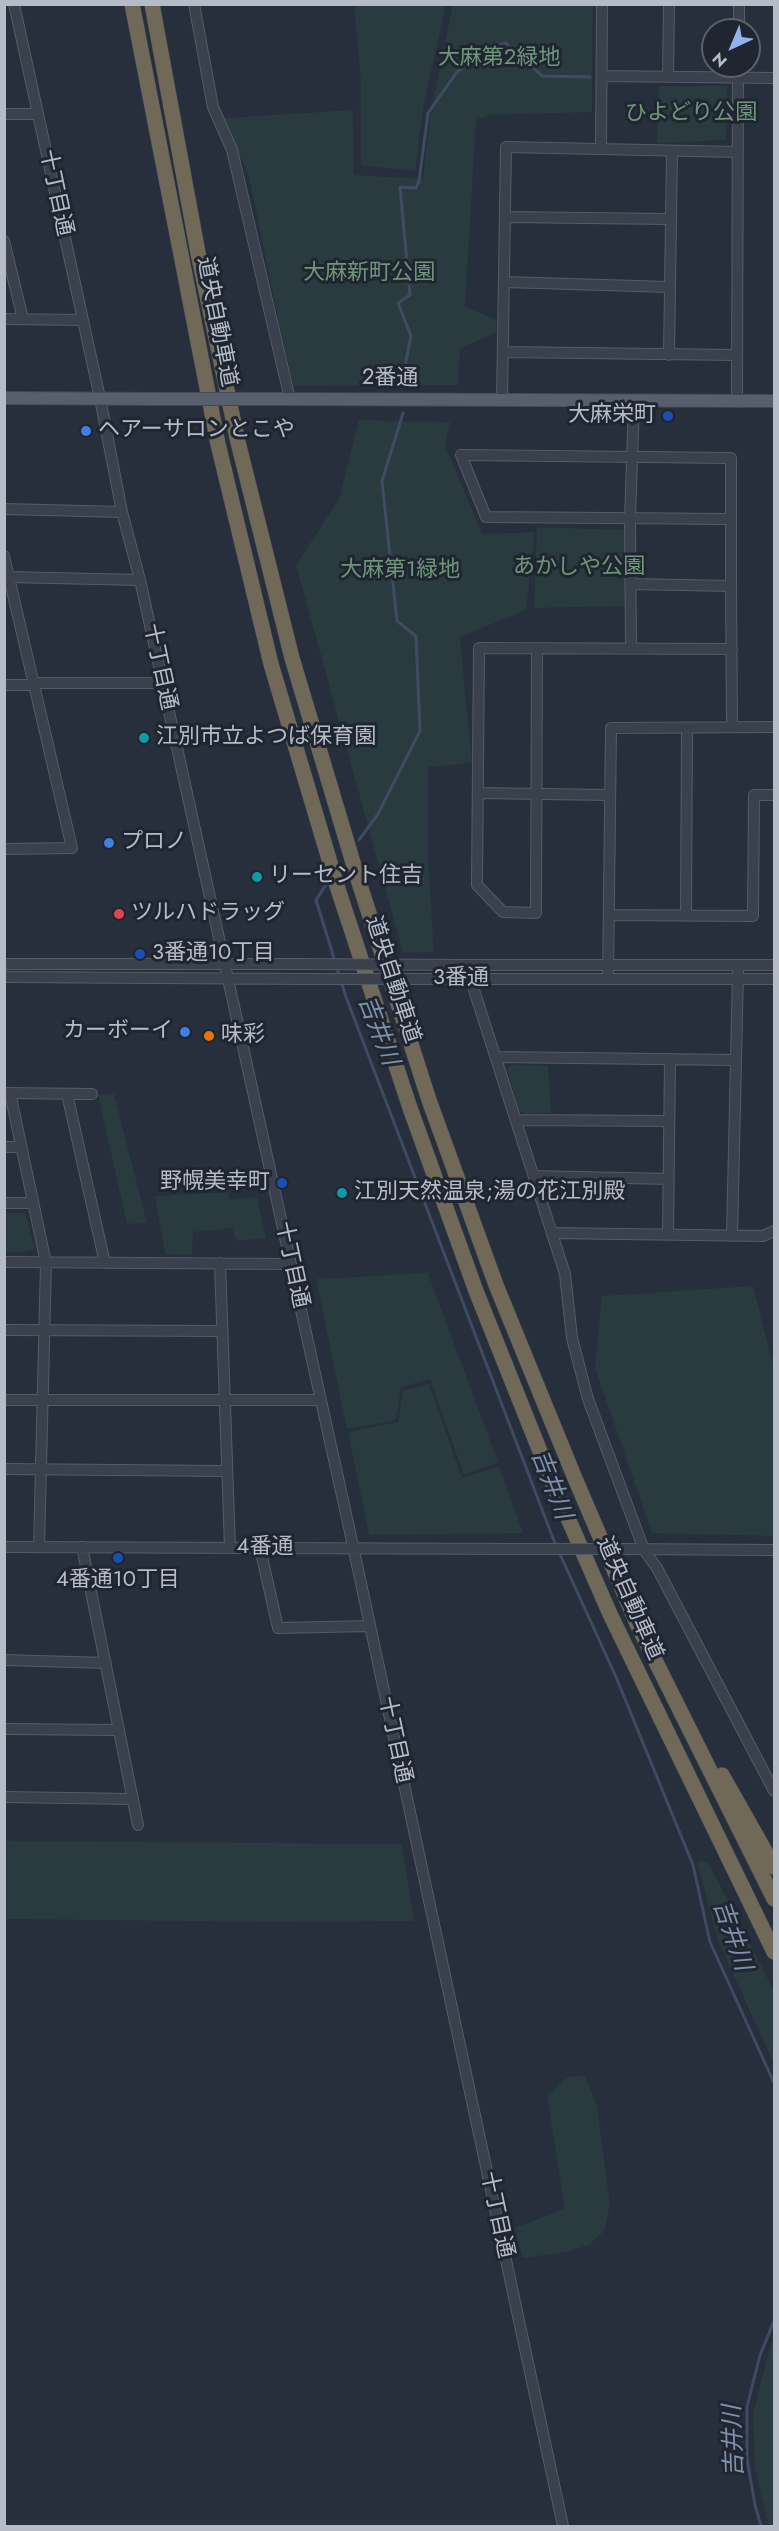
<!DOCTYPE html>
<meta charset="utf-8">
<style>
body{margin:0}
#map{position:relative;width:779px;height:2531px;overflow:hidden;background:#272e3c;font-family:Jost,sans-serif}
canvas{display:block}
.frame{position:absolute;inset:0;border:6px solid #b6bcc7;pointer-events:none}
.north{position:absolute;left:701px;top:18px;width:60px;height:60px;box-sizing:border-box;background:#1f2631;border:2px solid #5b626d;border-radius:50%;rotate:224deg;font-size:16px;font-weight:700;line-height:24px;text-align:center;color:#b6bcc7}
.north::after{content:'';display:block;margin:auto;width:21px;height:27px;background:#94b2ee;clip-path:polygon(50% 0,100% 100%,50% 72%,0 100%)}
</style>
<div id="map">
<canvas width="779" height="2531"></canvas>
<div class="frame"></div>
<div class="north">N</div>
</div>
<script>
const g = document.querySelector('canvas').getContext('2d');
g.lineJoin = 'round';
function fill(path, color) {
  g.fillStyle = color;
  g.fill(path, 'evenodd');
}
function toPath(rows) {
  const path = new Path2D();
  for (const r of rows) {
    path.moveTo(r[0], r[1]);
    for (let i = 2; i < r.length; i += 2) path.lineTo(r[i], r[i + 1]);
  }
  return path;
}
function strokePath(path, color, width, dash) {
  g.strokeStyle = color;
  g.lineWidth = width;
  g.lineCap = dash ? 'butt' : 'round';
  g.setLineDash(dash || []);
  g.stroke(path);
}
function write(font, color, halo, rows, align = 'center') {
  g.font = font + ' Jost,"Noto Sans JP",sans-serif';
  g.lineWidth = 6;
  g.setLineDash([]);
  g.textBaseline = 'middle';
  g.strokeStyle = halo;
  g.fillStyle = color;
  for (const [text, x, y, turn = 0] of rows) {
    g.save();
    g.translate(x, y);
    g.rotate((+turn || 0) * Math.PI / 180);
    g.textAlign = isNaN(turn) ? turn : align;
    if (halo) g.strokeText(text, 0, 0);
    g.fillText(text, 0, 0);
    g.restore();
  }
}
fill(toPath([
 [453,4,593,5,592,112,489,115,476,120,465,306,496,320,496,332,460,349,458,385,294,386,282,337,249,177,224,118,353,110,354,175,423,179,430,116],
 [354,5,446,5,424,103,415,171,361,165,361,82],
 [659,86,727,86,726,140,657,143],
 [359,420,450,422,445,445,482,534,535,532,526,610,460,637,472,763,428,767,428,860,434,952,403,953,296,565,339,499],
 [537,527,624,530,625,606,534,608],
 [512,1065,548,1066,551,1113,526,1114,519,1110,507,1069],
 [114,1094,147,1223,127,1224,98,1095],
 [228,1192,230,1200,257,1197,266,1238,237,1241,232,1228,193,1232,192,1255,165,1254,155,1196],
 [5,1213,25,1213,35,1249,25,1252,5,1252],
 [428,1273,498,1462,464,1475,430,1379,401,1387,396,1420,347,1429,316,1279],
 [753,1286,774,1369,774,1536,652,1533,595,1368,602,1296],
 [429,1384,462,1478,499,1466,523,1533,369,1535,348,1432,398,1422,403,1391],
 [5,1841,402,1844,414,1921,273,1922,5,1919],
 [697,1861,708,1862,774,1991,774,2064,718,1941],
 [585,2075,597,2106,610,2205,604,2231,589,2245,567,2252,523,2258,514,2228,565,2209,547,2096,567,2077],
 [774,2338,774,2526,769,2526,755,2469,753,2414,769,2351]
]), '#293b3e');
strokePath(toPath([
 [401,386,411,336,398,303,410,295,400,187,416,188,419,181,428,113,457,72,488,48,506,43,542,76,590,77],
 [359,840,378,814,420,731,416,636,397,621,382,481,403,413],
 [327,883,316,900,346,997,556,1546],
 [559,1552,616,1677,693,1865,710,1942,774,2083],
 [761,2526,755,2505,747,2459,747,2407,760,2355,774,2321]
]), '#3e4b63', 3);
const minor = toPath([
 [14,4,100,398,122,512,140,580,350,1532,563,2526],
 [194,4,213,107,232,150,290,399],
 [739,30,739,4],
 [602,76,774,78],
 [668,77,669,4],
 [4,114,38,114],
 [601,149,602,4],
 [505,217,669,219],
 [4,241,23,319],
 [505,282,669,287],
 [4,319,83,320],
 [504,352,736,355],
 [669,355,672,151],
 [502,401,506,147,738,152],
 [737,402,738,66],
 [4,509,122,512],
 [731,519,486,517,461,455,731,458,731,586,732,727],
 [4,556,72,848,4,849],
 [9,577,140,580],
 [631,584,731,586],
 [537,648,536,913,503,912,477,885,479,648,732,649],
 [631,649,630,519,634,402],
 [33,683,162,683],
 [4,685,33,685],
 [478,793,610,795],
 [609,915,753,916,754,795,774,795],
 [686,916,687,728],
 [4,964,301,964],
 [774,965,466,965,565,1274,572,1338,588,1399,644,1550,657,1568,774,1791],
 [4,977,307,979],
 [471,979,774,979],
 [608,979,611,728,774,727],
 [496,1057,736,1060],
 [5,1093,92,1094],
 [10,1093,46,1263,39,1547],
 [67,1094,105,1263],
 [517,1120,669,1121],
 [4,1147,20,1147],
 [534,1176,669,1179],
 [4,1203,33,1203],
 [552,1233,763,1236,774,1231],
 [668,1235,670,1059],
 [732,1236,738,972],
 [4,1262,291,1264],
 [220,1263,230,1548],
 [4,1330,223,1331],
 [4,1400,321,1400],
 [4,1469,227,1471],
 [4,1547,525,1549],
 [82,1547,138,1825],
 [260,1548,278,1628,370,1626],
 [622,1549,774,1550],
 [4,1660,106,1663],
 [4,1729,119,1730],
 [4,1797,133,1799]
]);
const major = toPath([
 [4,398,161,399],
 [278,399,774,401]
]);
const highway = toPath([
 [132,4,218,444,271,664,337,886,410,1108,476,1291,553,1484,610,1614,774,1952],
 [152,4,198,253,237,438,292,658,357,876,429,1100,496,1285,574,1476,638,1626,774,1899],
 [722,1775,774,1867]
]);
strokePath(minor, '#555c67', 12);
strokePath(major, '#434a55', 14);
strokePath(highway, '#424954', 16);
strokePath(minor, '#3a414c', 10);
strokePath(major, '#585f6c', 12);
strokePath(highway, '#716958', 15);
const minorBridge = toPath([
 [301,964,466,965],
 [307,979,471,979],
 [525,1549,622,1549]
]);
const majorBridge = toPath([
 [161,399,278,399]
]);
strokePath(minorBridge, '#555c67', 12, []);
strokePath(majorBridge, '#434a55', 14, []);
strokePath(minorBridge, '#3a414c', 10);
strokePath(majorBridge, '#585f6c', 12);
for (const [x, y, r, color] of [
 [668,416,6,"#1a4fb4"],
 [86,431,6,"#3f7fe0"],
 [144,738,6,"#0f9aa8"],
 [109,843,6,"#3f7fe0"],
 [257,877,6,"#0f9aa8"],
 [119,914,6,"#e0444e"],
 [140,954,6,"#1a4fb4"],
 [185,1032,6,"#3f7fe0"],
 [209,1036,6,"#e8710a"],
 [282,1183,6,"#1a4fb4"],
 [342,1193,6,"#0f9aa8"],
 [118,1558,6,"#1a4fb4"]
]) {
  const dot = new Path2D();
  dot.arc(x, y, r, 0, 2 * Math.PI);
  g.fillStyle = color;
  g.fill(dot);
  strokePath(dot, '#1f2631', 2);
}
write('22px', '#6f967a', '#1f2631', [
 ["大麻第2緑地",499,59],
 ["ひよどり公園",691,114],
 ["大麻新町公園",369,274],
 ["あかしや公園",579,568],
 ["大麻第1緑地",400,571]
]);
write('22px', '#b6bcc7', '#1f2631', [
 ["十丁目通",55,193,78],
 ["道央自動車道",216,322,79],
 ["2番通",390,379,1],
 ["十丁目通",159,667,78],
 ["3番通",461,979],
 ["道央自動車道",392,980,72],
 ["十丁目通",291,1265,78],
 ["4番通",265,1548],
 ["道央自動車道",629,1599,66],
 ["十丁目通",394,1740,78],
 ["十丁目通",496,2215,78]
]);
write('22px', '#b6bcc7', '#1f2631', [
 ["大麻栄町",656,416,"right"],
 ["ヘアーサロンとこや",98,431],
 ["江別市立よつば保育園",156,738],
 ["プロノ",121,843],
 ["リーセント住吉",269,877],
 ["ツルハドラッグ",131,914],
 ["3番通10丁目",152,954],
 ["カーボーイ",173,1032,"right"],
 ["味彩",221,1036],
 ["野幌美幸町",270,1183,"right"],
 ["江別天然温泉;湯の花江別殿",354,1193],
 ["4番通10丁目",118,1581,"center"]
], 'left');
write('italic 24px', '#8190ac', '#1f2631', [
 ["吉井川",377,1031,69],
 ["吉井川",550,1485,69],
 ["吉井川",731,1936,71],
 ["吉井川",735,2441,-92]
]);
</script>
